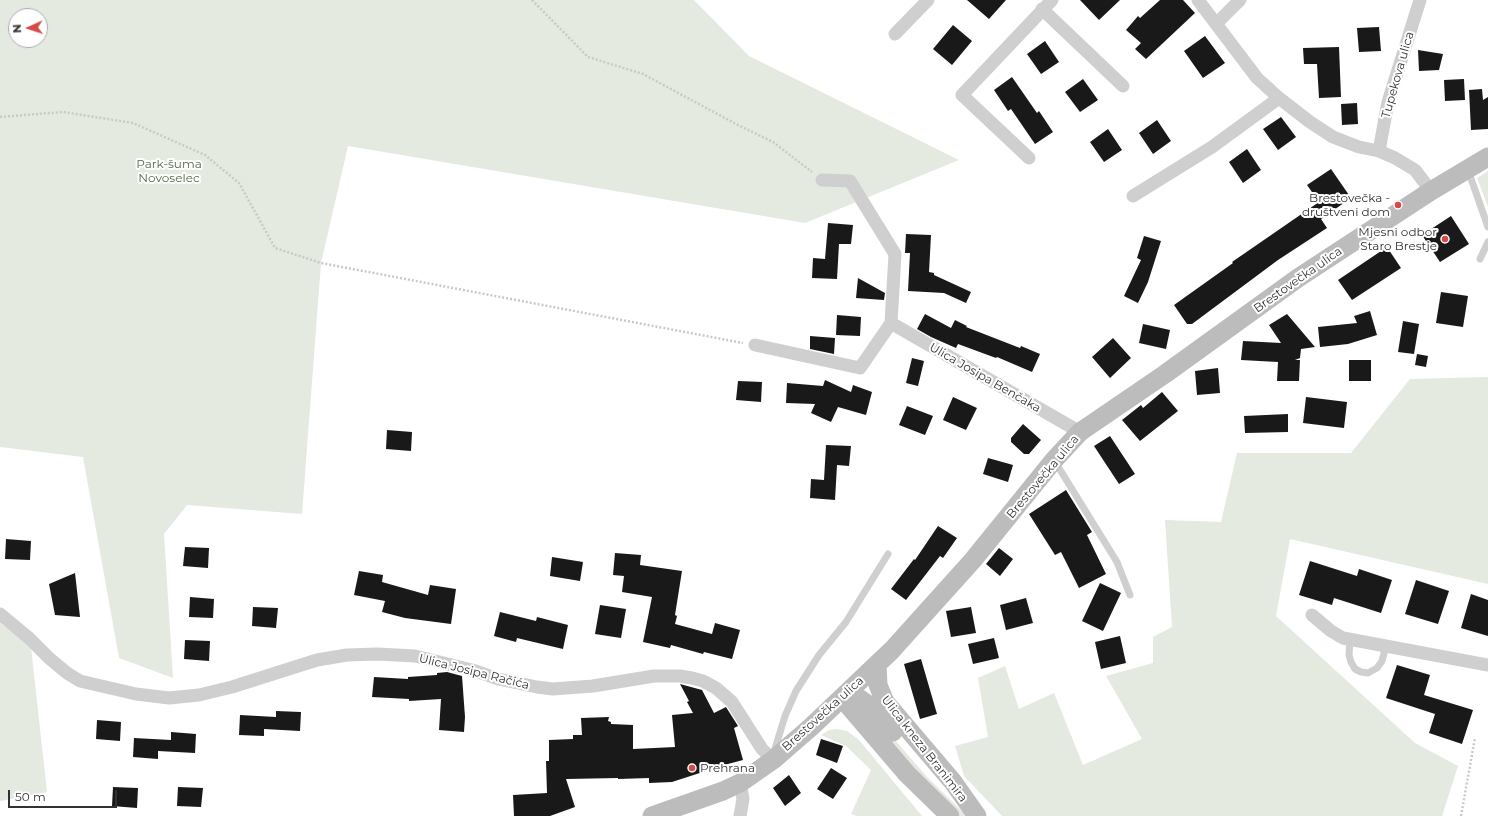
<!DOCTYPE html>
<meta charset="utf-8">
<style>
body{margin:0}
#map{position:relative;width:1488px;height:816px;overflow:hidden;background:#fff;font-family:Montserrat,sans-serif}
canvas{display:block}
.north{position:absolute;left:8px;top:8px;width:40px;height:40px;box-sizing:border-box;background:#fff;border:1px solid #adadad;border-radius:50%;rotate:267deg;font-size:11px;font-weight:700;line-height:16px;text-align:center;color:#323232}
.north::after{content:'';display:block;margin:auto;width:14px;height:18px;background:#d74947;clip-path:polygon(50% 0,100% 100%,50% 72%,0 100%)}
.scale{position:absolute;left:8px;top:790px;width:109px;height:18px;box-sizing:border-box;border:2px solid #323232;border-top:0;padding-left:5px;font-size:12px;line-height:14px;white-space:nowrap;color:#323232;-webkit-text-stroke:3px #fff;paint-order:stroke}
</style>
<div id="map">
<canvas width="1488" height="816"></canvas>
<div class="north">N</div>
<div class="scale">50 m</div>
</div>
<script>
const g = document.querySelector('canvas').getContext('2d');
g.lineJoin = 'round';
function fill(path, color) {
  g.fillStyle = color;
  g.fill(path, 'evenodd');
}
function toPath(rows) {
  const path = new Path2D();
  for (const r of rows) {
    path.moveTo(r[0], r[1]);
    for (let i = 2; i < r.length; i += 2) path.lineTo(r[i], r[i + 1]);
  }
  return path;
}
function strokePath(path, color, width, dash) {
  g.strokeStyle = color;
  g.lineWidth = width;
  g.lineCap = dash ? 'butt' : 'round';
  g.setLineDash(dash || []);
  g.stroke(path);
}
function write(font, color, halo, rows, align = 'center') {
  g.font = font + ' Montserrat,sans-serif';
  g.lineWidth = 4;
  g.setLineDash([]);
  g.textBaseline = 'middle';
  g.strokeStyle = halo;
  g.fillStyle = color;
  for (const [text, x, y, turn = 0] of rows) {
    g.save();
    g.translate(x, y);
    g.rotate((+turn || 0) * Math.PI / 180);
    g.textAlign = isNaN(turn) ? turn : align;
    if (halo) g.strokeText(text, 0, 0);
    g.fillText(text, 0, 0);
    g.restore();
  }
}
fill(toPath([
 [0,0,694,0,749,56,959,160,805,223,348,146,321,263,302,514,187,505,164,534,173,678,119,658,83,457,0,447],
 [16,16,40,16,40,40,16,40],
 [1488,171,1488,207,1477,178],
 [1488,377,1488,584,1290,539,1276,616,1415,743,1458,766,1442,816,1002,816,964,776,955,746,988,737,978,678,1005,666,1019,709,1054,693,1083,765,1142,739,1106,676,1153,663,1153,637,1172,627,1165,520,1221,522,1237,453,1351,453,1410,379],
 [0,623,31,647,47,792,0,801],
 [882,725,927,777,967,816,960,816,930,788,878,728],
 [837,729,847,731,859,740,922,816,856,816,851,814,871,770,846,746,821,735,829,730]
]), '#e4eadf');
fill(toPath([
 [967,0,1006,0,989,19],
 [1080,0,1120,0,1099,20],
 [1160,0,1183,0,1195,13,1146,59,1135,49,1141,43,1126,30,1138,16,1140,18],
 [953,25,972,41,952,65,933,49],
 [1379,27,1381,51,1359,52,1357,28],
 [1205,36,1225,63,1203,78,1184,51],
 [1045,41,1059,62,1041,74,1027,54],
 [1339,47,1341,97,1319,98,1317,64,1304,64,1303,48],
 [1418,50,1443,54,1439,70,1419,71],
 [1012,77,1037,113,1039,111,1053,132,1035,144,1011,109,1008,111,994,90],
 [1083,79,1098,100,1080,112,1065,92],
 [1464,79,1465,100,1445,101,1444,80],
 [1482,89,1483,100,1488,97,1488,129,1471,130,1469,90],
 [1357,103,1358,124,1342,125,1341,104],
 [1281,117,1296,137,1278,150,1263,129],
 [1157,120,1171,141,1153,154,1139,133],
 [1108,129,1122,150,1104,162,1090,142],
 [1247,149,1261,170,1243,183,1229,162],
 [1331,169,1351,198,1321,219,1327,228,1278,260,1192,324,1187,324,1174,305,1233,263,1232,262,1319,202,1307,185],
 [1451,216,1469,244,1440,262,1422,235],
 [828,223,853,225,851,244,839,244,837,279,812,278,813,258,825,259],
 [906,234,931,235,929,272,934,273,934,275,971,292,966,303,944,293,908,291,910,253,905,253],
 [1144,236,1161,241,1148,282,1138,303,1124,296,1141,260,1137,258],
 [1387,247,1401,268,1352,300,1338,280],
 [858,278,885,293,884,300,856,298],
 [1441,292,1468,296,1463,327,1436,323],
 [1370,311,1377,335,1348,344,1320,347,1318,327,1357,323,1354,316],
 [925,314,951,328,955,320,967,326,966,327,1020,348,1021,346,1040,354,1032,372,997,357,996,358,958,344,956,348,931,337,917,329],
 [1287,314,1315,347,1301,349,1300,358,1295,360,1300,360,1299,381,1277,381,1278,362,1241,360,1243,341,1281,343,1269,325],
 [837,315,861,317,860,336,836,335],
 [1403,321,1419,324,1414,354,1398,352],
 [1143,324,1170,330,1166,349,1139,343],
 [810,336,835,338,834,354,810,349],
 [1113,338,1131,358,1110,378,1092,357],
 [1417,354,1428,356,1426,367,1415,365],
 [912,358,924,361,918,386,906,383],
 [1349,360,1371,360,1371,381,1349,381],
 [1218,368,1220,393,1197,395,1195,371],
 [825,380,851,392,853,385,872,392,866,415,838,407,831,422,811,413,815,404,786,403,787,383,823,386],
 [738,381,762,382,761,402,736,400],
 [1162,392,1178,411,1140,441,1122,420,1141,405,1143,408],
 [953,397,977,408,966,430,943,420],
 [1306,397,1347,402,1344,428,1303,423],
 [907,406,933,416,925,435,899,425],
 [1288,414,1288,432,1245,433,1244,416],
 [1023,424,1041,440,1029,454,1024,454,1011,442,1011,438],
 [387,430,412,432,411,451,386,449],
 [1110,436,1135,474,1119,484,1094,446],
 [826,445,851,446,849,466,837,465,835,500,810,498,811,479,824,480],
 [988,458,1013,465,1008,482,983,474],
 [1066,490,1092,532,1087,535,1106,574,1079,588,1061,552,1055,555,1029,514],
 [938,526,957,538,943,558,940,556,906,600,891,589,914,559,915,560],
 [6,539,31,541,30,560,5,559],
 [185,547,209,548,208,568,183,566],
 [999,548,1013,559,1000,576,986,564],
 [615,553,641,555,640,565,682,571,675,615,677,616,675,624,712,634,715,623,740,630,732,659,704,652,703,654,671,645,670,648,643,642,652,597,622,592,624,576,613,575],
 [552,557,583,562,580,581,550,576],
 [1310,561,1357,576,1359,569,1392,580,1381,613,1334,598,1332,605,1299,595],
 [359,571,383,575,382,582,428,595,430,585,456,589,451,624,405,618,382,612,385,601,354,595],
 [75,573,80,617,55,615,49,584],
 [1416,580,1449,591,1438,624,1405,614],
 [1100,583,1121,593,1103,631,1082,621],
 [1471,594,1488,600,1488,636,1461,628],
 [190,597,214,599,213,618,189,617],
 [1026,598,1033,623,1006,630,1000,605],
 [600,605,626,609,621,638,595,634],
 [253,607,278,608,276,628,252,626],
 [971,607,976,633,951,637,946,611],
 [500,612,536,621,537,617,568,625,563,649,517,638,516,642,494,636],
 [1120,636,1126,663,1101,669,1095,642],
 [994,638,999,658,973,664,968,644],
 [185,640,210,641,209,661,184,659],
 [921,659,937,714,920,719,904,664],
 [1397,665,1430,675,1424,695,1473,710,1462,744,1429,733,1435,714,1386,698],
 [447,672,462,676,465,717,464,732,439,730,441,699,409,701,409,699,372,697,374,677,408,679,408,677,437,675,437,673],
 [680,684,702,690,714,713,726,707,738,726,734,728,743,760,709,769,709,770,672,782,649,783,649,778,618,779,618,778,566,779,575,807,550,816,514,816,513,795,547,793,546,761,549,761,549,740,573,739,573,735,582,735,581,718,609,717,608,721,611,722,611,724,633,725,633,749,675,747,672,715,693,713,687,702,689,701],
 [276,711,301,712,300,731,264,729,264,736,239,735,240,715,276,717],
 [97,720,121,722,120,741,96,739],
 [171,732,196,734,195,753,158,751,158,759,133,757,134,738,171,740],
 [821,739,843,746,837,763,816,755],
 [831,768,847,778,833,799,817,789],
 [789,775,801,793,785,806,773,788],
 [113,787,138,788,137,808,112,806],
 [178,787,203,788,201,807,177,806]
]), '#191919');
strokePath(toPath([
 [532,0,588,57,643,74,736,124,773,142,812,172],
 [0,117,63,112,133,123,205,155,239,183,275,248,321,263,743,343],
 [1461,816,1475,738]
]), '#c9c9c9', 2.5, [2, 2]);
strokePath(toPath([
 [1468,170,1488,227],
 [1480,259,1488,242],
 [1054,460,1117,562,1130,595],
 [1350,639,1349,655,1351,662,1355,669,1361,672,1368,673,1377,668,1382,661,1386,646],
 [774,752,785,716,796,691,819,655,846,622,888,554]
]), '#cfcfcf', 7);
strokePath(toPath([
 [1198,0,1257,78,1279,98,1310,122,1333,137,1359,147,1379,151,1395,158,1415,170,1431,191],
 [1042,9,1123,86],
 [1217,23,1240,0],
 [895,34,928,0],
 [1379,151,1388,102,1420,0],
 [1029,158,962,95,1052,0],
 [822,180,850,181,895,254,891,323,1080,432],
 [1133,196,1212,147,1279,98],
 [755,345,860,368,891,323],
 [0,614,29,638,49,658,67,673,80,681,136,694,169,698,199,695,232,687,317,660,347,655,378,654,415,656,476,671,498,679,537,687,553,689,593,686,654,676,680,676,692,678,703,681,716,688,732,702,762,749,773,760],
 [1312,615,1331,631,1343,638,1488,665],
 [740,783,743,799,740,816]
]), '#cfcfcf', 13);
strokePath(toPath([
 [877,665,878,685,885,702,953,782,977,816],
 [847,693,860,699,870,706,893,732],
 [842,698,907,774,950,816],
 [652,816,723,791,740,783,773,760,811,727,892,650,973,560,1054,460,1080,432,1165,374,1298,278,1431,191,1488,157]
]), '#bcbcbc', 19);
for (const [x, y, r, color] of [
 [1398,205,4,"#d74947"],
 [1445,239,4,"#d74947"],
 [692,768,4,"#d74947"]
]) {
  const dot = new Path2D();
  dot.arc(x, y, r, 0, 2 * Math.PI);
  g.fillStyle = color;
  g.fill(dot);
  strokePath(dot, '#fff', 1.5);
}
write('12px', '#323232', '#fff', [
 ["Tupekova ulica",1398,75,-74],
 ["Brestovečka ulica",1298,280,-35],
 ["Ulica Josipa Benčaka",985,378,30],
 ["Brestovečka ulica",1043,477,-50],
 ["Ulica Josipa Račića",474,672,14],
 ["Brestovečka ulica",823,714,-42],
 ["Ulica kneza Branimira",924,749,52]
]);
write('12px', '#526b43', '#fff', [
 ["Park-šuma",169,164],
 ["Novoselec",169,178]
]);
write('12px', '#323232', '#fff', [
 ["Brestovečka -",1390,198],
 ["društveni dom",1390,212],
 ["Mjesni odbor",1437,232],
 ["Staro Brestje",1437,246],
 ["Prehrana",700,768,"left"]
], 'right');
</script>
